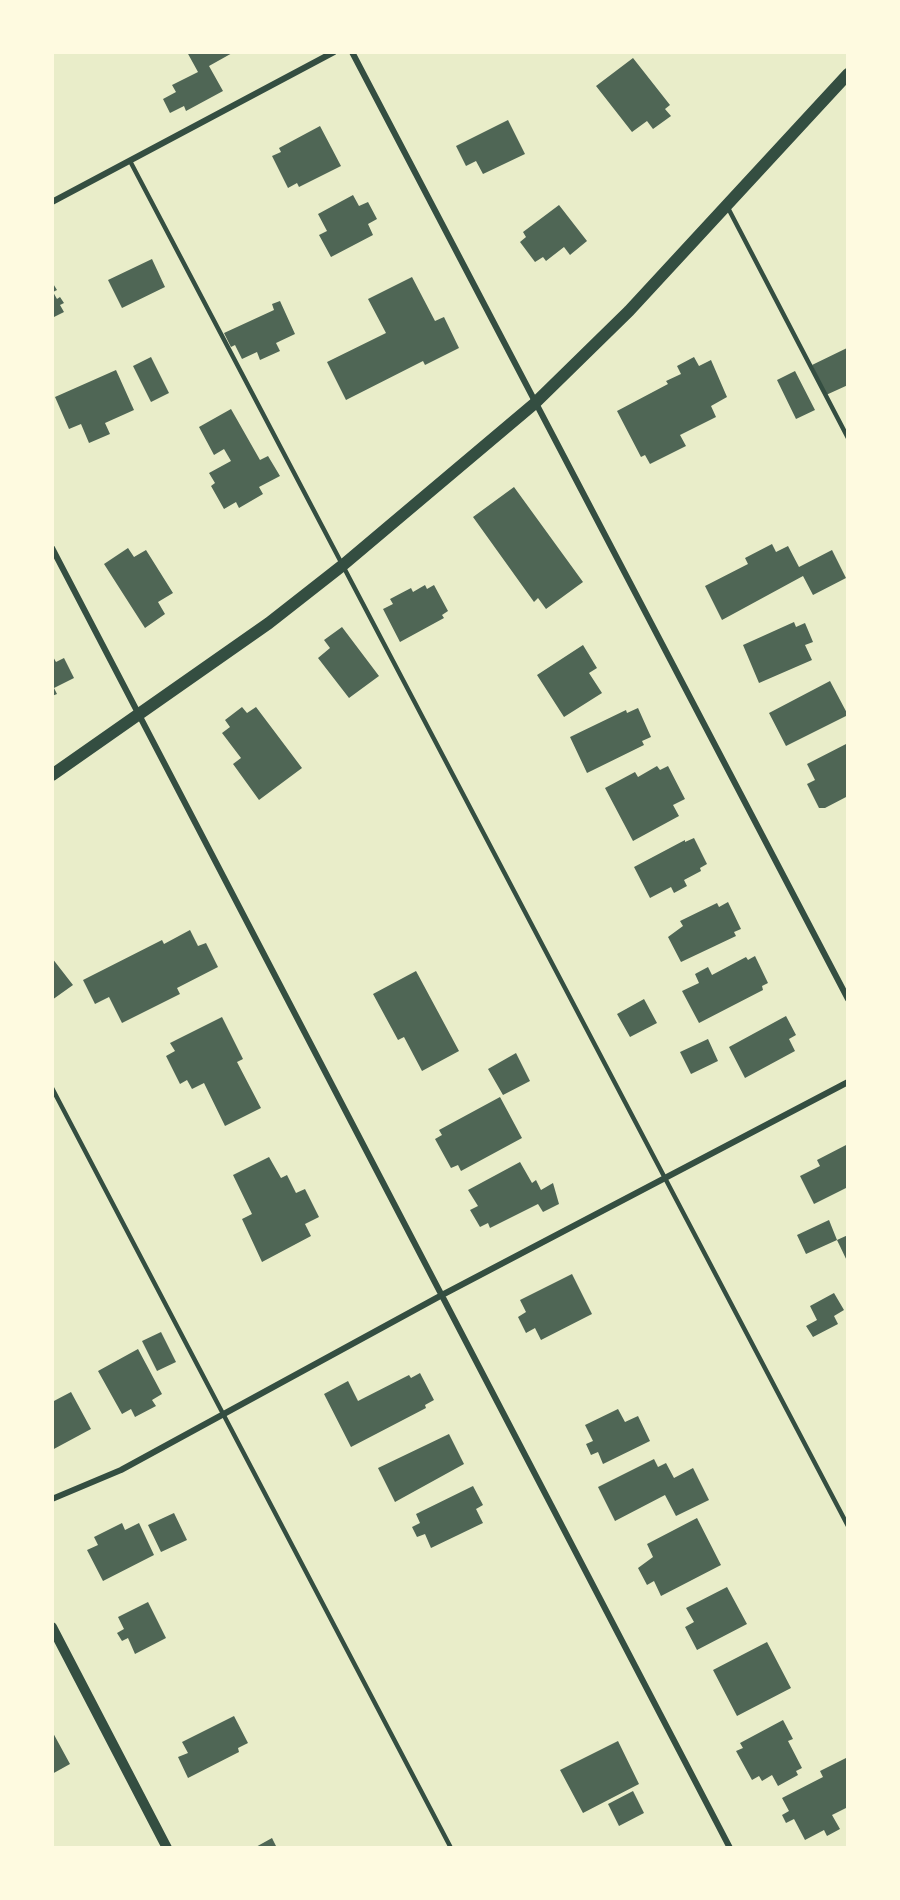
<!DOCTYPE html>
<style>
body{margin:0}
#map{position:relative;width:900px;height:1900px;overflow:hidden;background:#e9edc9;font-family:Manrope,sans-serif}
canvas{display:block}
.frame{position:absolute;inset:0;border:54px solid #fefae0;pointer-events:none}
</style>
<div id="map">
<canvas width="900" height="1900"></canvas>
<div class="frame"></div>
</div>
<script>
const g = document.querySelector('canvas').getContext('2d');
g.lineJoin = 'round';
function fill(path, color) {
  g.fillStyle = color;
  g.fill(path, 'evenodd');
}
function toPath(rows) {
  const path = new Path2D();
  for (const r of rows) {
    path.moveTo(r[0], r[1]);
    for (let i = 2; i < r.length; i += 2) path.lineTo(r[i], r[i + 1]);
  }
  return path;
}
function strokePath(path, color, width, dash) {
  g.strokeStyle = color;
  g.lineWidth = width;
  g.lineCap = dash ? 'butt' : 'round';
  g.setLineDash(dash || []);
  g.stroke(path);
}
fill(toPath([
 [187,52,234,52,209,66,223,91,186,111,184,106,170,113,163,99,176,92,172,85,198,72],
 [633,58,670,105,665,109,671,116,653,129,647,121,632,132,596,86],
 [508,120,525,154,483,174,476,161,466,166,456,146],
 [320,126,341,166,299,187,297,183,288,188,272,156,281,152,279,148],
 [353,195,359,206,368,202,377,219,368,224,373,235,331,257,319,235,327,231,318,214],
 [559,205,587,241,570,255,564,247,546,261,543,257,535,262,520,242,526,237,523,232],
 [152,259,165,287,122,308,108,280],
 [412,277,435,321,444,317,459,348,425,365,423,361,346,400,327,362,386,333,368,299],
 [52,282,57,290,53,292,57,299,60,297,64,303,60,305,64,312,52,318],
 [280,301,295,334,276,343,280,351,260,360,257,352,242,359,235,345,231,347,224,333,274,310,272,304],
 [847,348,848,385,826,395,812,365],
 [151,357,169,393,151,402,133,366],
 [694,357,699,366,711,360,727,397,711,406,716,417,680,435,686,446,650,464,645,455,641,457,617,411,668,384,666,381,681,374,677,366],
 [116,370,134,410,105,423,110,434,89,443,81,424,69,429,55,397],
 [795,371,815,410,796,419,777,380],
 [231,409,260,460,268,456,280,476,259,487,263,494,239,508,236,502,224,509,211,486,215,483,209,473,231,461,224,449,214,455,199,427],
 [514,487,583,582,546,609,538,598,534,602,473,517],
 [772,544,776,552,788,546,799,567,832,550,846,578,813,595,803,576,722,620,705,586,748,564,745,558],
 [128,548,134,557,146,550,173,593,158,602,165,614,145,628,104,564],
 [425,585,427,589,434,585,448,611,442,615,444,618,400,642,383,609,393,604,390,599,411,588,413,592],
 [794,622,796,627,805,623,813,642,805,645,812,660,759,683,743,645],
 [342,627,379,676,349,698,318,658,330,648,324,640],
 [583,645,597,668,589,673,602,693,564,717,537,675],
 [52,655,56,662,64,658,74,678,54,688,57,694,52,696],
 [830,681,848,715,786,746,769,713],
 [242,707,247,713,256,707,302,768,259,800,233,764,241,758,222,733,230,727,225,720],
 [638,708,651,737,642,741,644,745,587,773,570,737,626,710,627,713],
 [848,743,848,796,825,808,819,808,807,784,815,780,807,764],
 [657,766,660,770,668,766,685,799,673,805,679,816,633,841,605,788,635,772,638,777],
 [694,838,707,864,700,868,701,871,684,880,687,886,674,893,671,887,650,898,634,867,685,840,685,842],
 [728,902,741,929,734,932,736,936,681,962,668,937,683,926,680,921,717,903,719,907],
 [190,930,198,946,206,943,218,967,177,988,180,994,122,1023,109,997,95,1004,83,980,162,940,164,944],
 [755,956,768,983,762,986,763,990,699,1023,682,991,699,983,695,974,708,967,712,975,746,957,748,960],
 [52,958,73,985,52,1000],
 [416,971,459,1051,422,1071,404,1037,398,1040,373,994],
 [644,999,657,1023,630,1037,617,1014],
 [786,1016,796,1035,789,1039,795,1051,745,1078,729,1047],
 [222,1017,243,1059,237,1062,261,1108,225,1126,204,1083,192,1089,187,1080,180,1084,166,1056,175,1051,170,1043],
 [708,1039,718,1061,691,1074,680,1052],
 [516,1053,530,1081,503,1095,488,1069],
 [500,1097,522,1138,461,1171,458,1165,451,1168,435,1139,442,1135,439,1130],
 [848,1144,848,1187,814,1204,800,1176,820,1166,817,1160],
 [269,1157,281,1178,287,1175,296,1193,305,1189,319,1217,305,1224,311,1236,262,1262,242,1219,252,1214,233,1175],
 [520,1162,532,1183,536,1180,541,1190,553,1183,559,1204,543,1212,538,1204,490,1228,488,1223,480,1227,470,1210,478,1206,468,1190],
 [829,1220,837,1240,806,1254,797,1235],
 [848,1235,848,1263,837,1240],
 [572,1274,592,1314,541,1340,535,1328,526,1333,518,1317,526,1312,520,1300],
 [834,1293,844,1310,834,1316,838,1324,813,1337,806,1326,817,1320,810,1306],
 [161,1332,176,1362,157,1371,142,1341],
 [138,1349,162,1394,152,1400,156,1406,135,1417,131,1409,122,1414,98,1371],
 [420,1373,434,1400,425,1405,426,1408,351,1447,324,1394,348,1381,358,1401,409,1375,411,1378],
 [71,1392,91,1429,52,1450,52,1402],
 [618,1409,625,1422,638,1416,650,1441,603,1464,598,1452,591,1455,586,1444,593,1441,585,1425],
 [449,1434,464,1464,395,1502,378,1468],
 [654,1459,658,1467,666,1463,674,1478,693,1468,709,1500,676,1516,665,1495,615,1521,598,1487],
 [473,1486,483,1505,476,1509,483,1523,431,1548,425,1534,417,1537,412,1527,420,1523,416,1514],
 [174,1513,187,1540,161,1552,148,1525],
 [697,1518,721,1565,661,1596,654,1581,647,1585,638,1568,653,1557,647,1544],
 [122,1523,125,1530,139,1523,154,1555,103,1581,87,1550,98,1545,94,1537],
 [727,1587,747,1624,697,1650,685,1627,694,1622,686,1608],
 [148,1602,166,1638,135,1654,128,1638,122,1641,117,1633,124,1629,118,1617],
 [767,1642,791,1688,737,1716,713,1670],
 [234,1716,248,1743,238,1748,239,1752,188,1778,178,1757,188,1753,182,1742],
 [783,1720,793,1739,788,1741,802,1768,796,1771,798,1775,778,1786,772,1775,762,1781,759,1776,752,1780,736,1751,743,1748,740,1743],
 [52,1731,70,1764,52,1774],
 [618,1741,639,1784,583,1813,560,1770],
 [848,1757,848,1807,832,1815,840,1829,827,1836,824,1830,805,1840,794,1819,786,1823,782,1815,789,1811,782,1798,823,1777,820,1771],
 [633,1791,644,1813,619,1826,608,1804],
 [272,1838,277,1848,254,1848]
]), '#4f6655');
strokePath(toPath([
 [130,161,848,1526],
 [727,206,848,438],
 [52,1088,451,1848]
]), '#344e41', 4.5);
strokePath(toPath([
 [352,52,848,999],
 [52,202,334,52],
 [52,548,730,1848],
 [52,1499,121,1470,442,1295,848,1082]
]), '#344e41', 6);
strokePath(toPath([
 [52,1627,167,1848]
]), '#344e41', 10);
strokePath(toPath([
 [52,775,269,623,343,565,534,404,629,311,848,74]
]), '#344e41', 12);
</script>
